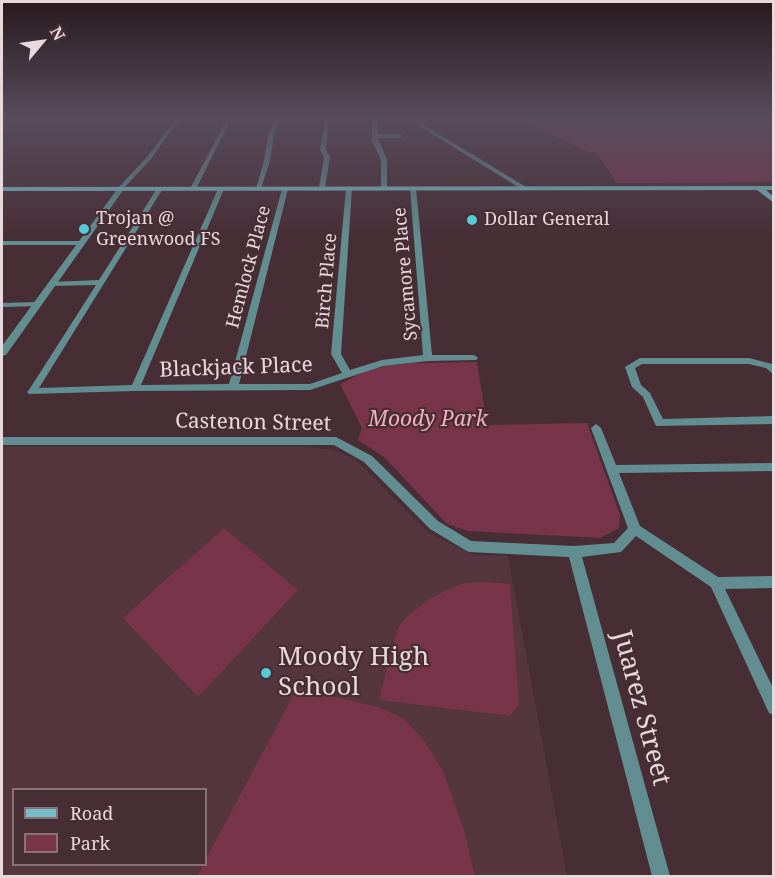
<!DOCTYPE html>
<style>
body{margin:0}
#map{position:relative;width:775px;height:878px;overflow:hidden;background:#472e35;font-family:"Noto Serif",serif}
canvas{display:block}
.frame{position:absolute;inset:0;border:3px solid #e8d7db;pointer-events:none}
.legend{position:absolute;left:12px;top:788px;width:195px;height:78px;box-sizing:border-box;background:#472e35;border:2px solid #877277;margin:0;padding:8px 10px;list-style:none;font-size:18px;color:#e8d7db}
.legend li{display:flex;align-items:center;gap:12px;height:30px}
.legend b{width:30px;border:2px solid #877277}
.north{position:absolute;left:12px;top:12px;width:60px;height:60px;-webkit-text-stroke:4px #472e35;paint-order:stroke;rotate:61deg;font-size:16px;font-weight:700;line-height:24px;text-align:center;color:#e8d7db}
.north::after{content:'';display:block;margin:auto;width:21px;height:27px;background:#e8d7db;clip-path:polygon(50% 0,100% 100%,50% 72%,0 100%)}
</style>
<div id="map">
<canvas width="775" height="878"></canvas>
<div class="frame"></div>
<ul class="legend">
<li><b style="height:8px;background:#77bfc7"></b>Road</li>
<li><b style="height:16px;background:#77344a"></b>Park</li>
</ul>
<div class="north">N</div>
</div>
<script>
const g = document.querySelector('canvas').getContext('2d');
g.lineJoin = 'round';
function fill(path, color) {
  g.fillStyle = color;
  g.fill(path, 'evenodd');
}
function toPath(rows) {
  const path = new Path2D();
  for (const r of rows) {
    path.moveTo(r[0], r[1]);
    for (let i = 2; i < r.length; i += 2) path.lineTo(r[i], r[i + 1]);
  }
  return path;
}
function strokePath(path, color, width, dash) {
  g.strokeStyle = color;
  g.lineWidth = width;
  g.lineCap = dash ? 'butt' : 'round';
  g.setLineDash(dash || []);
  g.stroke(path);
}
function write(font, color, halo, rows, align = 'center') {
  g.font = font + ' "Noto Serif",serif';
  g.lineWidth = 4.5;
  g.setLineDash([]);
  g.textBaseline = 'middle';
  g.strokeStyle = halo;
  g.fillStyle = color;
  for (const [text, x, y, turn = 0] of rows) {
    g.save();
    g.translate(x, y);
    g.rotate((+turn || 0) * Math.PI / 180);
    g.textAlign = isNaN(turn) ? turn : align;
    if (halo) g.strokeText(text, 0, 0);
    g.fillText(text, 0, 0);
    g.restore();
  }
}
fill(toPath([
 [2,447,307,447,333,450,355,459,429,533,473,555,508,556,567,876,2,876],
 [14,790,206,790,206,864,14,864]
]), '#55353e');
fill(toPath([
 [514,117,773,117,773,182,617,183,596,152,588,152],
 [477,362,487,425,587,423,620,515,619,528,600,538,468,531,447,524,384,457,358,440,362,428,340,384,367,370,386,366,411,363],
 [224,528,298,590,198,697,123,618],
 [487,582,510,584,519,704,510,716,379,700,392,647,399,626,410,614,429,599,447,590,464,583],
 [297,688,378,707,403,718,424,740,444,773,464,830,475,876,197,876]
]), '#77344a');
fill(toPath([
 [177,117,181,117,151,159,122,190,118,190,118,188,147,157,177,117],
 [228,117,232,117,196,189,191,190,190,189,228,117],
 [276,117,280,117,274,135,270,161,261,188,256,189,264,161,268,135,276,117],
 [325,117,329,117,326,150,330,157,325,188,322,190,319,188,324,157,320,150,325,117],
 [370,117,374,117,378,121,378,134,400,134,403,136,400,138,378,138,387,160,387,188,384,190,381,188,381,160,372,141,372,121,370,117],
 [349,186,352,188,341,354,350,370,382,360,423,355,410,188,413,186,416,188,432,355,473,355,476,356,478,358,476,360,428,361,383,366,310,390,135,391,29,394,27,392,29,390,96,285,51,286,47,284,51,282,99,280,156,190,159,188,162,190,39,388,132,385,218,189,221,187,224,189,141,385,229,384,282,189,285,187,288,189,239,384,310,384,342,373,331,354,346,188,349,186],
 [2,241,81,241,85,243,81,245,2,245,2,241],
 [37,302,40,302,40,306,2,307,2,303,37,302],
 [640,358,749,358,772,364,774,375,766,368,749,364,642,364,635,368,641,385,650,393,663,419,774,416,774,424,656,426,643,397,632,387,625,367,640,358],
 [596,424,601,428,616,465,774,463,774,471,619,473,640,526,718,577,774,576,774,588,725,589,774,690,774,715,769,713,711,587,636,536,621,552,582,557,670,876,652,876,569,557,469,552,465,550,430,529,364,462,334,445,2,445,2,437,336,437,372,456,438,521,471,541,574,546,614,543,628,528,591,428,596,424]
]), '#628e92');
fill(toPath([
 [404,117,411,117,526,187,520,188,404,117],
 [118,188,124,189,6,355,2,356,2,346,118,188]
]), '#628e92');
fill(toPath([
 [759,186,774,186,774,190,766,190,774,197,774,203,757,190,2,191,2,187,759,186]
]), '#77bfc7');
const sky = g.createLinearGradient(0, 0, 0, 240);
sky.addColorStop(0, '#27191d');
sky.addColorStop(0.49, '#584c5c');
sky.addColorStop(1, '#584c5c00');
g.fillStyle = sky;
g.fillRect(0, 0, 775, 240);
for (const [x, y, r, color] of [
 [472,220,6,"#52cbd7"],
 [84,229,6,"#52cbd7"],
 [266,673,6,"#52cbd7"]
]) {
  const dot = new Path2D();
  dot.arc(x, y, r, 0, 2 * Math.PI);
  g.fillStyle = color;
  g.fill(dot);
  strokePath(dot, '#472e35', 2);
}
write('18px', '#e8d7db', '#472e35', [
 ["Trojan @",96,219],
 ["Greenwood FS",96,240],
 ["Dollar General",484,220]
], 'left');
write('18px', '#e8d7db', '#472e35', [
 ["Hemlock Place",249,267,-75],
 ["Sycamore Place",406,274,-95],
 ["Birch Place",327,281,-85]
]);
write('21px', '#e8d7db', '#472e35', [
 ["Blackjack Place",236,368,-2],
 ["Castenon Street",253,423,1]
]);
write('italic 21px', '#f3afc1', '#472e35', [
 ["Moody Park",428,420]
]);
write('26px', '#e8d7db', '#472e35', [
 ["Moody High",278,658],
 ["School",278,688]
], 'left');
write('26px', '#e8d7db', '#472e35', [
 ["Juarez Street",641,708,75]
]);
</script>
